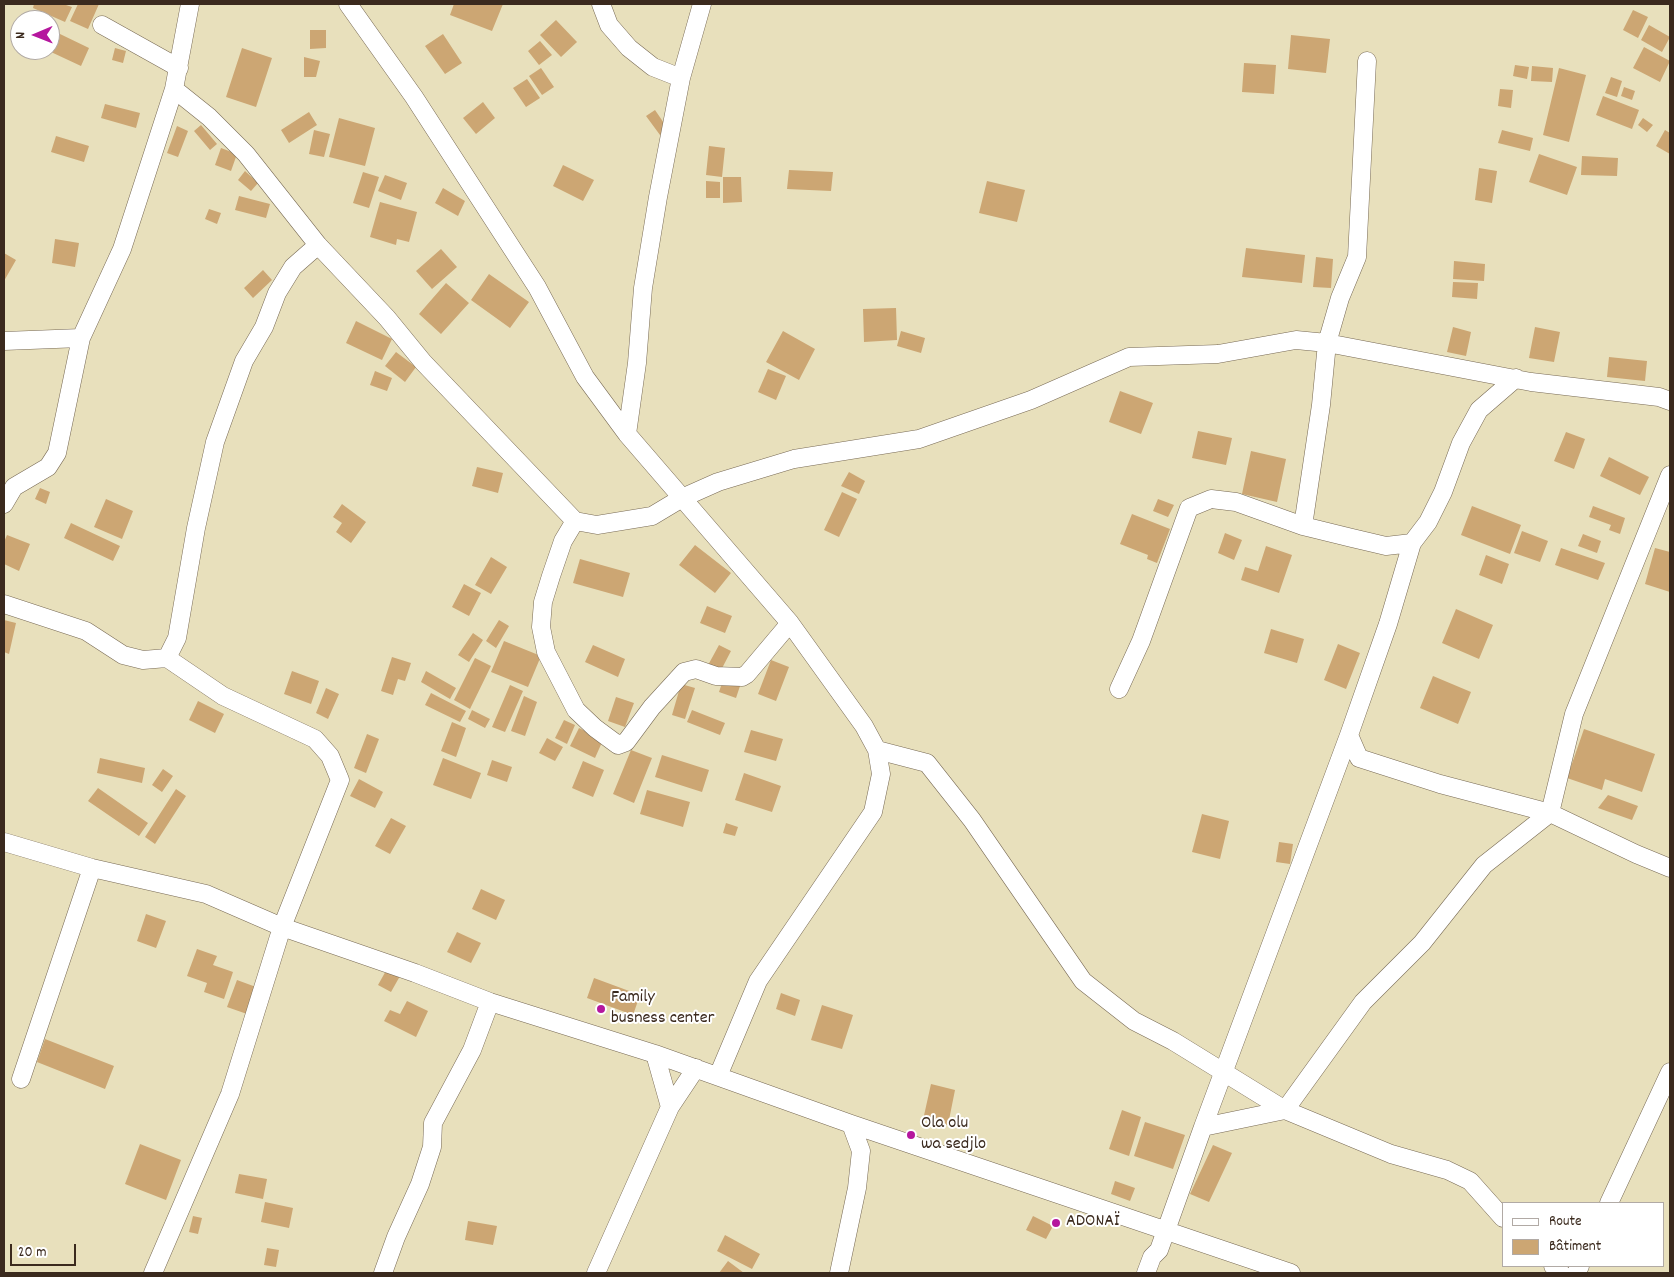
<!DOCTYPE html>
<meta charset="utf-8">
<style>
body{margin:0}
#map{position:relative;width:1674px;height:1277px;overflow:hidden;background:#e8e0bc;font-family:Dekko,sans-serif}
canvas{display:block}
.frame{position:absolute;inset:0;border:5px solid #3b2a1e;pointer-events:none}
.legend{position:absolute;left:1502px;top:1202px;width:162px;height:65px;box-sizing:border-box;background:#fff;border:1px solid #b1aaa5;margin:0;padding:6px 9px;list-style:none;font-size:15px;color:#3b2a1e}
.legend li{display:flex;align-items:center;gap:10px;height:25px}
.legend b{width:25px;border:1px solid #b1aaa5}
.north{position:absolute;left:10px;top:10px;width:50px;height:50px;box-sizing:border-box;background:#fff;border:1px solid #b1aaa5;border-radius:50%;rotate:269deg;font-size:14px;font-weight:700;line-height:20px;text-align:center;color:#3b2a1e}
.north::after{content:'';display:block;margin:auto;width:18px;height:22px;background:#b5179e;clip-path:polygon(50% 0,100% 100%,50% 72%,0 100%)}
.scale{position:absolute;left:10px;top:1244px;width:66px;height:22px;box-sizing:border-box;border:2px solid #3b2a1e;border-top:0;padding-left:6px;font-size:15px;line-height:18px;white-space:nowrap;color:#3b2a1e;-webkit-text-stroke:4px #fff;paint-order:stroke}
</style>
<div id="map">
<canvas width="1674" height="1277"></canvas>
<div class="frame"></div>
<ul class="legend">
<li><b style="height:6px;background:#fff"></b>Route</li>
<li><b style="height:14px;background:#cca673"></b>Bâtiment</li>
</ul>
<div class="north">N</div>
<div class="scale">20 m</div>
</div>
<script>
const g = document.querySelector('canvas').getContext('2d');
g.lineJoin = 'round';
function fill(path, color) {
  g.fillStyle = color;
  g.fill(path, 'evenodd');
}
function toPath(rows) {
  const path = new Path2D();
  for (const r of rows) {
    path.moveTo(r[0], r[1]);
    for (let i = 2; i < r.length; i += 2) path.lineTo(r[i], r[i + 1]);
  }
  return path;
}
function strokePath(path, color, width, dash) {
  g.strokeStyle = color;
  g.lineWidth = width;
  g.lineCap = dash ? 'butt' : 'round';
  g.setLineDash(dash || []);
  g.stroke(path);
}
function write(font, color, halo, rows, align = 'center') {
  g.font = font + ' Dekko,sans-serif';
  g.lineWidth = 4;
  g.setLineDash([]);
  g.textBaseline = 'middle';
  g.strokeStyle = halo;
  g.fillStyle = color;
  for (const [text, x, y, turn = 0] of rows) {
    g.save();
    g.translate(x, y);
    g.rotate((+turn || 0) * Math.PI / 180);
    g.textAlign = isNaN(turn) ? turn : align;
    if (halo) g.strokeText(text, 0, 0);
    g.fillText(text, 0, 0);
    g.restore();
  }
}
fill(toPath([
 [34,4,63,4,72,7,65,22,33,8],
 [78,4,99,4,88,29,70,21],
 [454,4,503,4,492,31,450,15],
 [1633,10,1648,17,1638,38,1623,30],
 [35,13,52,20,32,20],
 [556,20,577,42,561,57,540,35],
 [1649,25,1670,37,1662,52,1641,40],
 [310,30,326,30,326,48,310,49],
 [60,34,89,48,81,66,51,52],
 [443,34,462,63,445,74,425,46],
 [1291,35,1330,39,1326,73,1288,69],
 [540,41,552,55,539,65,528,51],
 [1644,47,1670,61,1660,82,1633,68],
 [115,48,126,51,123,63,112,60],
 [242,48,272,58,256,107,226,97],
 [304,57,320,61,316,77,304,77],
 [1244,63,1276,65,1274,94,1242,92],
 [1515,65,1529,67,1527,79,1513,76],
 [1532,66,1553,68,1552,82,1531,81],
 [541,68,554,87,542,95,529,76],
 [1559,68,1586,75,1569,142,1543,135],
 [1611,77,1622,81,1617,97,1605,93],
 [527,79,540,98,526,107,513,88],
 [1624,87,1635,91,1632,100,1621,96],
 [1500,89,1513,90,1511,108,1498,106],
 [1603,96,1639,110,1632,129,1596,115],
 [483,102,495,118,476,134,463,118],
 [105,104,140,113,136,128,101,118],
 [655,110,668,129,660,135,646,116],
 [309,112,317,125,289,143,281,130],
 [339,118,375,128,365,166,329,157],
 [1643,118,1653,125,1647,132,1638,125],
 [201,125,217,144,210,150,194,131],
 [177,126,188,131,178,157,167,153],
 [314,130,330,134,324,157,309,154],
 [1502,130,1533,138,1530,151,1498,143],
 [1665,130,1670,133,1670,154,1656,146],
 [56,136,89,146,84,162,51,152],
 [709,146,725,148,722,177,706,175],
 [221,148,237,154,231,171,215,165],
 [1539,154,1577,167,1567,195,1529,182],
 [1582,156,1618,158,1617,176,1581,175],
 [563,165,594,180,583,201,553,186],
 [1479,168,1497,171,1492,203,1475,200],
 [789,170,833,172,831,191,787,189],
 [245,171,258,183,251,191,238,180],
 [363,172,379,177,369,208,353,203],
 [385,175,407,183,401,200,378,191],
 [723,177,741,177,742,202,723,203],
 [706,181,720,182,720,198,706,198],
 [987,181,1025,190,1017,222,979,213],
 [443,188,465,201,458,216,435,203],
 [239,196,270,204,266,218,235,210],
 [380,202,417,212,409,242,397,239,396,245,370,237],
 [209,209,221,213,217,224,205,219],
 [55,239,79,243,75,267,52,263],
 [1246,248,1305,255,1302,283,1242,277],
 [441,249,457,267,432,289,416,271],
 [4,253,16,260,4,281],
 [1316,257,1333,259,1331,288,1313,287],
 [1454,261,1485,264,1484,281,1453,279],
 [263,270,272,280,253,298,244,288],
 [489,274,529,302,510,328,471,300],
 [1453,282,1478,283,1477,299,1452,297],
 [446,283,469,303,441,334,419,314],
 [896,308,897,340,864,342,863,309],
 [356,321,392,339,382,360,346,343],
 [1453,327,1471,332,1466,356,1447,352],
 [1535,327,1560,332,1554,362,1529,358],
 [783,331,815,349,799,380,766,362],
 [901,331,925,338,921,353,897,346],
 [396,352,416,367,405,382,385,366],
 [1609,357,1647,361,1645,381,1607,377],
 [768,369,786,376,776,400,758,392],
 [375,371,392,378,387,391,370,385],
 [1120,391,1153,403,1141,434,1109,422],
 [1198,431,1232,438,1226,465,1192,458],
 [1566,432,1585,439,1574,469,1554,461],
 [1251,451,1286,459,1277,502,1242,494],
 [1609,457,1649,477,1640,495,1600,476],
 [477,467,503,473,498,493,472,486],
 [849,472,865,481,859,494,841,486],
 [40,488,50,492,46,504,35,499],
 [842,492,857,499,839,537,824,530],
 [106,499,133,511,122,539,94,527],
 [1158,499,1174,505,1168,517,1153,511],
 [342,504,366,522,351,543,336,532,342,523,333,517],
 [1472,506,1521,525,1510,554,1461,535],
 [1593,506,1625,518,1620,534,1609,530,1611,525,1589,517],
 [1132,514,1170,529,1157,563,1147,559,1148,555,1120,544],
 [71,523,120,546,113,561,64,538],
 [1522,531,1548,541,1540,562,1514,553],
 [1225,533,1242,540,1234,560,1218,553],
 [1583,534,1601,541,1597,553,1578,546],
 [7,535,30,544,19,571,4,564,4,542],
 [695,545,731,573,715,593,679,565],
 [1266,546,1292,555,1279,593,1241,580,1245,567,1258,571],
 [1561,548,1605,563,1598,580,1555,565],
 [1655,548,1670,552,1670,592,1645,584],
 [1486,555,1509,564,1502,584,1479,575],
 [491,557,507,567,491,594,475,585],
 [580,559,630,573,623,597,573,583],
 [464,584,481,593,469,616,452,607],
 [707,606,732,616,725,633,700,623],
 [1456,609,1493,625,1479,659,1442,643],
 [4,620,16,623,9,654,4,652],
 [499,620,509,626,496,648,486,641],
 [1271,629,1304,639,1297,663,1264,653],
 [473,633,483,640,469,662,458,655],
 [504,641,541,656,528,687,491,672],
 [1338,644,1360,653,1346,689,1324,680],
 [593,645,625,659,618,677,585,662],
 [719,645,731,651,719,674,707,667],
 [392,657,411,663,405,681,398,679,393,695,381,691],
 [475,658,491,666,470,709,454,700],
 [771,660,789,667,776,701,758,694],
 [292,671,319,681,311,704,284,694],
 [426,671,456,688,450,699,421,682],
 [1433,676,1471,692,1458,724,1420,708],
 [723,680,740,686,736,698,719,692],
 [681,684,695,688,685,719,672,715],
 [510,685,523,691,505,732,492,727],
 [326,688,339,694,328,719,316,713],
 [431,693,466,711,460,722,425,705],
 [524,696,537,702,525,736,511,731],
 [616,697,634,703,625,727,608,721],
 [198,701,224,714,215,733,189,720],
 [472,710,490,719,485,728,468,719],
 [692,710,725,723,720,735,687,722],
 [564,720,575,725,567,744,555,738],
 [452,722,466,728,456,757,441,751],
 [579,728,603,740,595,758,570,746],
 [1584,729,1655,754,1642,792,1605,779,1602,790,1567,778],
 [751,730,783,739,776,761,744,752],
 [367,734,379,739,366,773,354,768],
 [547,738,563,747,555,761,539,753],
 [631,750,652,758,634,803,613,794],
 [662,755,709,770,702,792,655,777],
 [100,758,145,768,142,783,97,773],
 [443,758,481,773,471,799,433,785],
 [492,760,512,767,507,782,487,775],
 [583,761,604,770,593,797,572,788],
 [163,769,173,776,162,792,152,785],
 [744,773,781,786,772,812,735,800],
 [359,779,383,792,375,808,350,796],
 [98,788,148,823,139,836,88,801],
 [176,789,186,796,155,844,145,837],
 [647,790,690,802,683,827,640,814],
 [1608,795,1638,806,1632,820,1598,808],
 [1202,814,1229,821,1220,859,1192,852],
 [391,818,406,826,390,854,375,846],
 [726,823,738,827,735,836,723,833],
 [1279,842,1293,844,1290,864,1276,862],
 [481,889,505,900,496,920,472,909],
 [146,914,166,921,156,948,137,941],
 [457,932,481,943,471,963,447,952],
 [197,949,217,956,213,965,233,972,224,999,204,992,207,983,187,976],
 [387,969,400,976,391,992,378,985],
 [594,978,640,995,633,1015,587,998],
 [237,980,256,987,247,1014,227,1007],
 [781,993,800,1000,795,1016,776,1009],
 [407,1001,428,1011,416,1037,384,1021,390,1010,400,1014],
 [822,1005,853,1015,842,1049,811,1040],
 [45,1039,114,1066,105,1089,37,1062],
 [931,1084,955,1090,948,1125,923,1120],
 [1122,1110,1141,1117,1129,1156,1109,1149],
 [1145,1122,1185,1135,1173,1169,1134,1156],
 [140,1144,181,1160,166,1200,125,1184],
 [1213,1145,1232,1153,1209,1202,1190,1194],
 [239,1174,267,1179,263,1199,235,1193],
 [1115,1181,1135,1188,1130,1201,1111,1194],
 [265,1202,293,1208,289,1228,261,1222],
 [193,1216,202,1218,198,1234,189,1232],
 [1033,1216,1053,1226,1046,1239,1026,1230],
 [468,1221,497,1226,493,1245,465,1240],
 [725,1235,760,1254,752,1269,717,1251],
 [267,1248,279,1250,276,1267,264,1265],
 [728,1261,744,1273,719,1273]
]), '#cca673');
const minor = toPath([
 [348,4,414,97,537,287,585,377,627,434,790,623,864,726,877,750,881,774,873,812,758,981,718,1076],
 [601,4,609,25,629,48,653,67,681,78],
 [102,25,179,68],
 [174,89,209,117,246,154,318,245,387,318,423,362,575,521,597,525,652,516,682,498,718,482,794,459,919,439,1031,400,1129,357,1218,354,1296,340,1327,343,1531,382,1659,397,1670,401],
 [4,341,81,338],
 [627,434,637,363,643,288,658,197,681,78,702,4],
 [1670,475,1574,714,1550,813,1636,854,1670,868],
 [4,504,14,487,48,467,57,453,81,338,122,249,174,89,190,4],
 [575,521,563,541,551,576,543,602,541,627,546,652,576,710,595,728,618,745,626,742,652,707,684,672,696,669,716,676,742,677,747,674,790,623],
 [1303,526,1321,405,1327,343,1340,298,1357,257,1367,61],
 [4,604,86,631,123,655,143,660,167,658,177,638,196,528,215,442,244,361,264,327,277,293,293,267,318,245],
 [1119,689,1141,641,1189,508,1211,499,1236,502,1303,526,1352,538,1386,546,1412,543,1428,522,1443,492,1461,443,1479,410,1516,378],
 [877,750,927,763,972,820,1083,981,1134,1021,1173,1041,1285,1110,1391,1154,1447,1170,1470,1181,1503,1218],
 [4,842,92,868,206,894,282,927,415,973,490,1002,655,1054,851,1124,1291,1273],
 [21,1079,92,868],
 [670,1107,696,1068],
 [1203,1127,1349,735,1388,624,1412,543],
 [1609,1203,1670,1072],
 [1553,1266,1561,1273],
 [153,1273,230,1094,282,927,340,780,330,756,315,739,223,696,167,658],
 [383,1273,396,1237,420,1184,432,1147,433,1123,472,1050,490,1002],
 [596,1273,670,1107,655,1054],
 [839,1273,857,1188,861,1151,851,1124],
 [1146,1273,1152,1257,1159,1250,1203,1127,1285,1110,1363,1002,1422,943,1484,865,1550,813,1440,784,1359,758,1349,735],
 [1576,1273,1580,1266]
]);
strokePath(minor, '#786a55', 19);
strokePath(minor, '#fff', 18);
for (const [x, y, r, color] of [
 [601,1009,5,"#b5179e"],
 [911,1135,5,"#b5179e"],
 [1056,1223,5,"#b5179e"]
]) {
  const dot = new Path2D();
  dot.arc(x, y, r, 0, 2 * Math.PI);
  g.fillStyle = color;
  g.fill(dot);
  strokePath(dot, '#fff', 2);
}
write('18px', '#3b2a1e', '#fff', [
 ["Family",611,999],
 ["busness center",611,1020],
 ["Ola olu",921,1125],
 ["wa sedjlo",921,1146],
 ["ADONAÏ",1066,1223]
], 'left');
</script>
